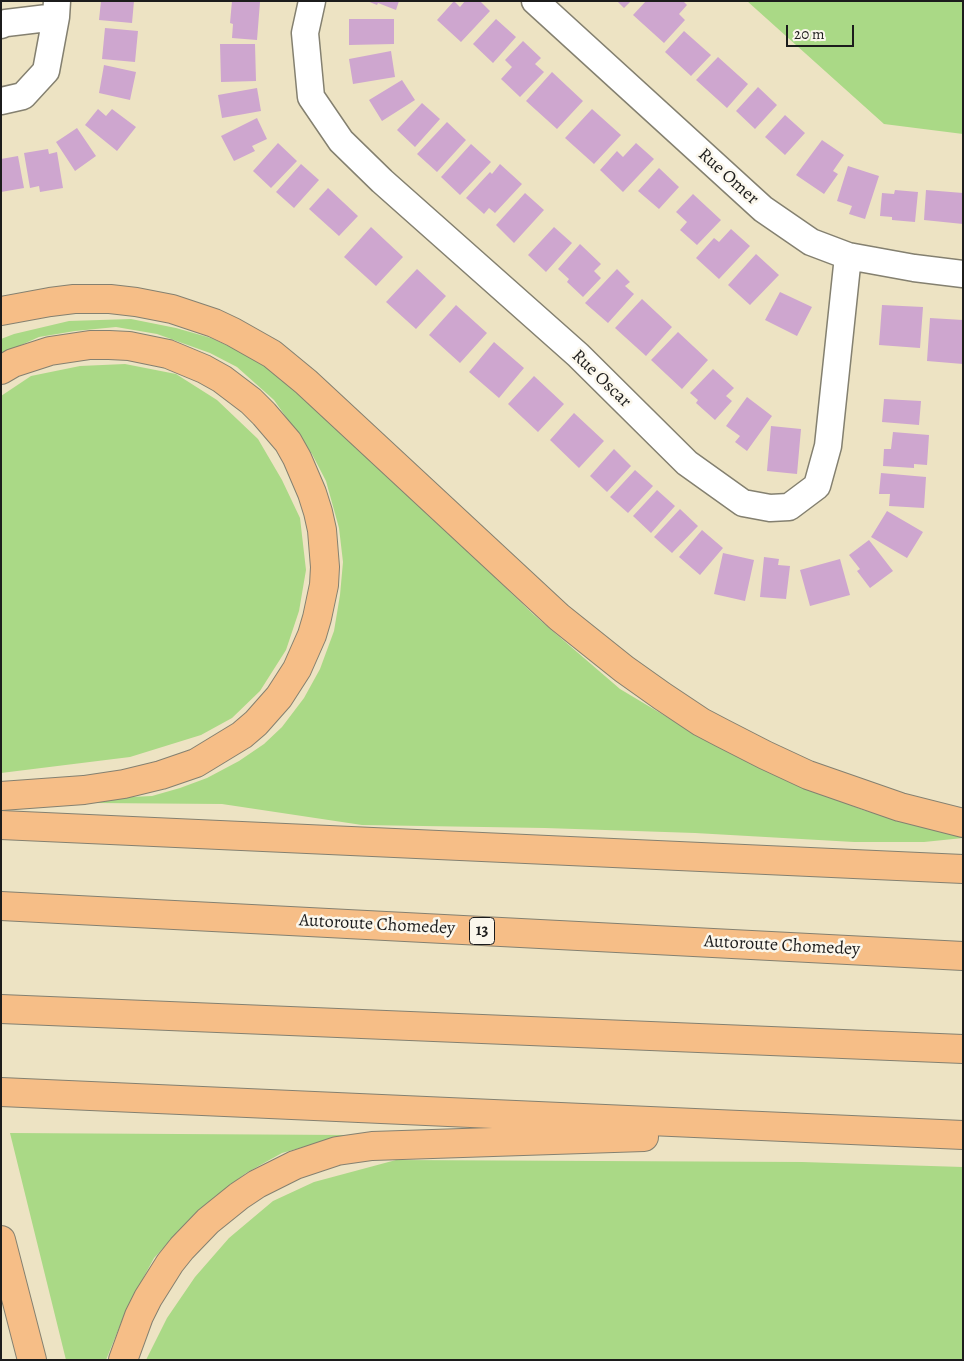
<!DOCTYPE html>
<style>
body{margin:0}
#map{position:relative;width:964px;height:1361px;overflow:hidden;background:#ede3c3;font-family:Alegreya,serif}
canvas{display:block}
.frame{position:absolute;inset:0;border:2px solid #1c1c1c;pointer-events:none}
.scale{position:absolute;left:786px;top:25px;width:68px;height:22px;box-sizing:border-box;border:2px solid #1c1c1c;border-top:0;padding-left:6px;font-size:15px;line-height:18px;white-space:nowrap;color:#1c1c1c;-webkit-text-stroke:4px #fbf7ec;paint-order:stroke}
</style>
<div id="map">
<canvas width="964" height="1361"></canvas>
<div class="frame"></div>
<div class="scale">20 m</div>
</div>
<script>
const g = document.querySelector('canvas').getContext('2d');
g.lineJoin = 'round';
function fill(path, color) {
  g.fillStyle = color;
  g.fill(path, 'evenodd');
}
function toPath(rows) {
  const path = new Path2D();
  for (const r of rows) {
    path.moveTo(r[0], r[1]);
    for (let i = 2; i < r.length; i += 2) path.lineTo(r[i], r[i + 1]);
  }
  return path;
}
function strokePath(path, color, width, dash) {
  g.strokeStyle = color;
  g.lineWidth = width;
  g.lineCap = dash ? 'butt' : 'round';
  g.setLineDash(dash || []);
  g.stroke(path);
}
function write(font, color, halo, rows, align = 'center') {
  g.font = font + ' Alegreya,serif';
  g.lineWidth = 5;
  g.setLineDash([]);
  g.textBaseline = 'middle';
  g.strokeStyle = halo;
  g.fillStyle = color;
  for (const [text, x, y, turn = 0] of rows) {
    g.save();
    g.translate(x, y);
    g.rotate((+turn || 0) * Math.PI / 180);
    g.textAlign = isNaN(turn) ? turn : align;
    if (halo) g.strokeText(text, 0, 0);
    g.fillText(text, 0, 0);
    g.restore();
  }
}
fill(toPath([
 [747,1,963,1,963,134,884,124],
 [131,319,176,328,211,338,239,351,275,371,367,454,534,615,620,689,687,729,761,769,863,810,963,837,963,838,924,842,854,842,695,833,545,828,362,825,222,804,94,803,131,797,152,796,180,788,207,778,239,761,264,744,282,727,304,698,320,669,334,631,340,595,343,562,339,528,326,481,312,454,274,400,237,367,210,353,157,334,116,327,75,331,39,337,1,354,1,339,14,334,69,321],
 [125,364,176,374,217,400,258,439,282,480,300,518,306,570,299,611,286,650,260,691,232,718,201,735,130,757,1,773,1,396,31,376,80,366],
 [10,1133,346,1135,282,1153,246,1173,212,1199,179,1231,154,1258,127,1308,106,1360,66,1360],
 [396,1160,802,1162,963,1167,963,1360,146,1360,167,1318,195,1277,229,1238,273,1201,314,1182]
]), '#aad986');
fill(toPath([
 [101,1,134,1,132,23,99,20],
 [232,1,260,2,257,40,232,38,233,24,230,23],
 [367,1,399,1,396,10,378,3,377,5],
 [454,1,460,7,465,1,480,1,490,11,461,42,437,20],
 [617,1,631,1,624,8],
 [646,1,683,1,687,5,679,14,685,20,664,43,633,15],
 [349,19,394,19,394,44,349,45],
 [496,19,516,37,493,63,473,44],
 [105,28,138,31,135,62,102,59],
 [684,31,711,55,691,76,665,52],
 [523,41,541,58,535,64,544,72,520,97,501,79,512,67,505,60],
 [220,44,255,44,256,81,221,82],
 [391,51,395,77,353,84,349,59],
 [718,57,748,84,727,108,696,80],
 [104,65,136,72,130,100,99,93],
 [552,72,583,101,557,129,526,101],
 [402,80,415,100,382,121,369,100],
 [758,87,777,105,755,129,736,111],
 [257,88,261,111,222,118,218,95],
 [422,103,440,119,415,147,397,130],
 [98,109,106,116,112,109,136,127,117,151,85,125],
 [592,109,621,135,594,164,565,138],
 [785,115,805,133,785,155,765,137],
 [257,118,267,139,252,146,255,151,234,161,221,136],
 [447,122,466,140,437,172,417,154],
 [77,128,96,156,75,171,56,142],
 [822,140,844,155,833,171,838,174,824,194,796,175],
 [278,143,297,161,271,188,253,171],
 [636,143,654,159,623,192,600,170,617,151,623,157],
 [471,144,491,162,460,195,441,177],
 [48,149,49,154,57,152,63,188,40,192,39,186,30,188,24,153],
 [18,156,24,188,1,192,1,159],
 [301,164,319,180,294,208,276,192],
 [500,164,522,184,495,213,489,208,484,214,466,198,490,172,492,174],
 [848,166,879,176,865,219,849,214,852,206,837,201],
 [659,168,679,187,659,209,638,191],
 [328,188,358,216,339,236,309,209],
 [895,190,918,192,915,222,892,220,892,217,880,216,882,193,894,194],
 [926,190,963,193,963,224,924,220],
 [525,193,544,210,514,243,496,225],
 [693,194,721,220,697,245,680,230,687,222,676,212],
 [371,227,403,257,376,286,344,257],
 [554,227,572,243,546,272,528,255],
 [731,229,750,246,719,279,696,258,714,238,719,242],
 [580,244,601,264,594,271,601,278,583,297,567,282,569,279,558,269],
 [756,254,779,275,750,305,728,285],
 [417,269,446,296,416,329,386,302],
 [617,269,630,282,625,286,634,294,608,323,585,303],
 [780,292,812,307,797,336,765,320],
 [642,299,672,327,646,356,615,328],
 [456,305,487,333,460,363,429,335],
 [882,305,923,307,920,348,879,345],
 [930,318,963,320,963,364,927,361],
 [678,332,708,360,682,389,651,360],
 [494,342,524,368,499,398,469,372],
 [713,369,734,388,726,396,732,401,715,420,696,403,698,400,690,393],
 [534,376,564,404,538,432,508,404],
 [747,397,772,416,747,451,735,442,740,436,726,426],
 [884,399,921,401,919,425,882,422],
 [574,413,604,441,579,468,550,440],
 [771,426,801,429,797,474,767,471],
 [893,432,929,435,927,465,914,464,914,468,883,466,884,449,891,449],
 [614,449,631,466,607,492,590,476],
 [635,470,653,486,628,513,610,497],
 [881,473,926,477,924,508,889,506,890,494,879,494],
 [657,490,675,506,651,533,633,516],
 [680,509,698,526,672,553,654,537],
 [887,511,923,532,907,558,871,537],
 [702,530,723,548,700,575,679,557],
 [869,540,893,571,870,588,857,571,860,569,849,555],
 [723,553,754,560,745,601,714,594],
 [764,557,779,559,778,565,790,566,786,599,760,597],
 [840,559,850,595,810,606,800,570]
]), '#cea6cf');
const minor = toPath([
 [312,1,305,33,311,97,341,141,382,181,578,355,687,463,743,503,770,508,789,507,817,486,828,446,848,256],
 [535,1,763,209,811,242,848,256,914,268,963,274],
 [1,25,6,23,56,17],
 [1,101,23,96,46,71,56,17,57,1]
]);
const major = toPath([
 [1,370,13,363,50,351,90,345,109,345,129,346,168,354,204,369,222,379,251,401,264,414,288,442,297,458,312,493,318,512,322,530,325,567,324,585,317,618,312,635,297,669,279,697,256,723,242,735,196,763,161,775,124,784,84,790,1,796],
 [1,1240,32,1360]
]);
const highway = toPath([
 [1,311,50,302,74,299,110,299,136,302,172,309,214,323,233,332,272,354,306,382,559,617,624,669,662,696,701,722,722,733,765,755,808,775,900,807,963,823],
 [1,825,963,869],
 [1,906,963,956],
 [1,1009,963,1049],
 [1,1092,963,1135],
 [123,1360,139,1316,148,1298,170,1263,182,1248,208,1221,239,1196,257,1184,295,1165,337,1151,372,1146,644,1137]
]);
strokePath(minor, '#848070', 29);
strokePath(major, '#848070', 30);
strokePath(highway, '#848070', 30);
strokePath(minor, '#fff', 26);
strokePath(major, '#f6be87', 28);
strokePath(highway, '#f6be87', 28);
for (const [x, y, w] of [
 [482,931,25]
]) {
  const box = new Path2D();
  box.roundRect(x - w / 2, y - 13.5, w, 27, 4);
  g.fillStyle = '#fbf7ec';
  g.fill(box);
  strokePath(box, '#1c1c1c', 1);
}
write('bold 16px', '#1c1c1c', null, [
 ["13",482,931]
]);
write('18px', '#1c1c1c', '#fbf7ec', [
 ["Rue Omer",728,177,42],
 ["Rue Oscar",601,379,44],
 ["Autoroute Chomedey",377,925,3],
 ["Autoroute Chomedey",782,946,3]
]);
</script>
